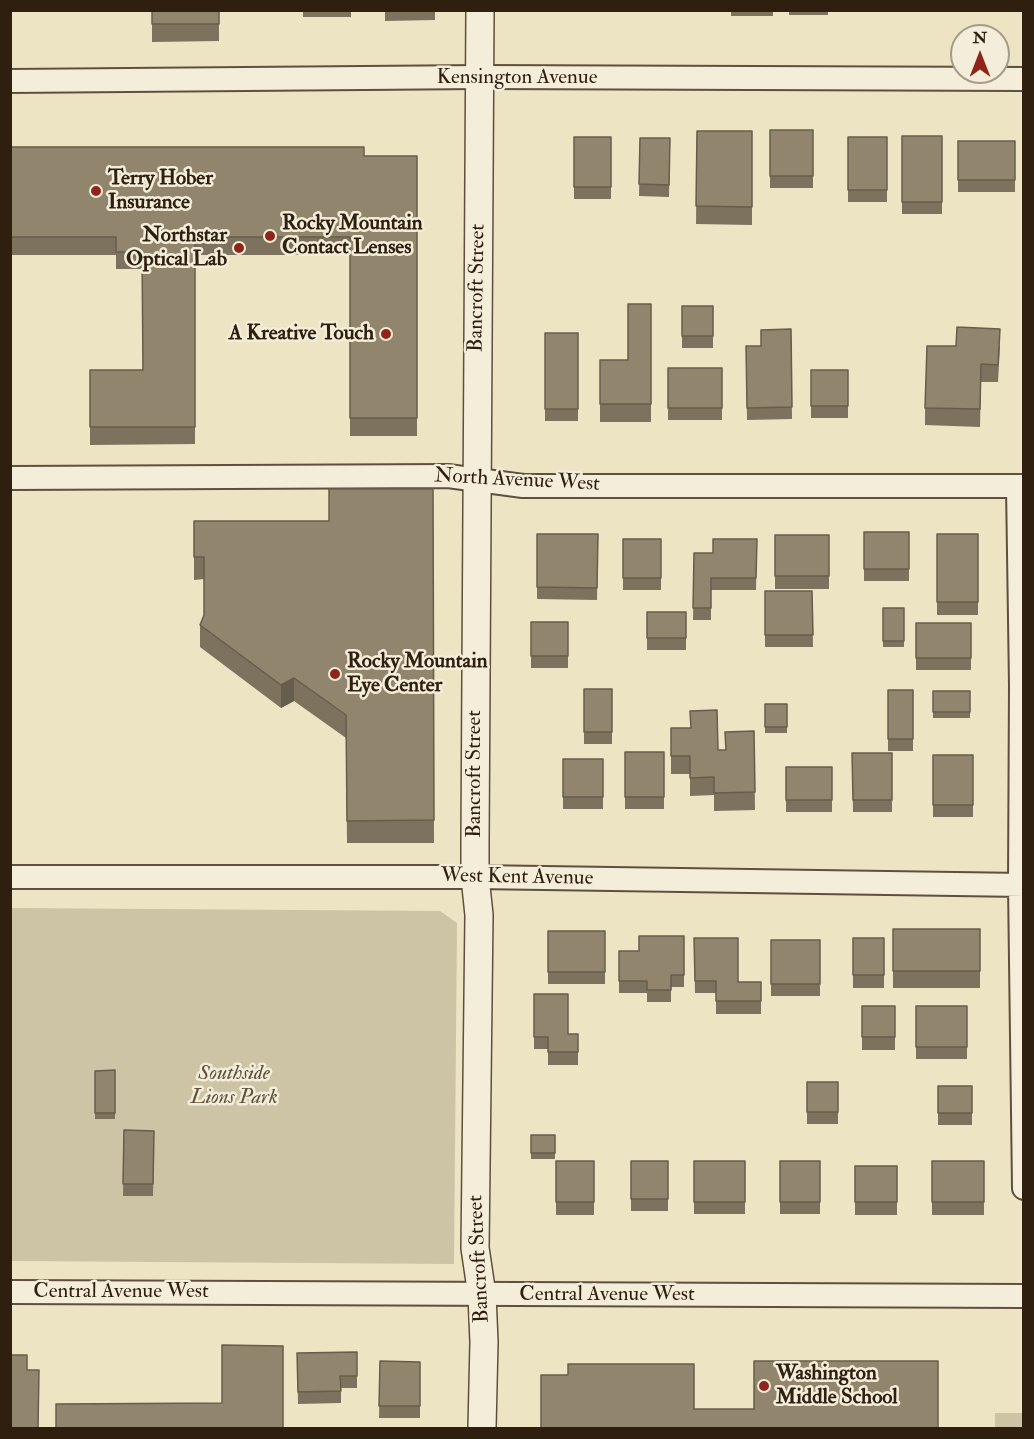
<!DOCTYPE html>
<style>
body{margin:0}
#map{position:relative;width:1034px;height:1439px;overflow:hidden;background:#ede4c4;font-family:"IM FELL Double Pica",serif}
canvas{display:block}
.frame{position:absolute;inset:0;border:12px solid #2e1f0f;pointer-events:none}
.north{position:absolute;left:950px;top:24px;width:60px;height:60px;box-sizing:border-box;background:#f3edd9;border:2px solid #a49b88;border-radius:50%;rotate:0deg;font-size:16px;font-weight:700;line-height:24px;text-align:center;color:#2e1f0f}
.north::after{content:'';display:block;margin:auto;width:21px;height:27px;background:#8f2418;clip-path:polygon(50% 0,100% 100%,50% 72%,0 100%)}
</style>
<div id="map">
<canvas width="1034" height="1439"></canvas>
<div class="frame"></div>
<div class="north">N</div>
</div>
<script>
const g = document.querySelector('canvas').getContext('2d');
g.lineJoin = 'round';
function fill(path, color) {
  g.fillStyle = color;
  g.fill(path, 'evenodd');
}
function toPath(rows) {
  const path = new Path2D();
  for (const r of rows) {
    path.moveTo(r[0], r[1]);
    for (let i = 2; i < r.length; i += 2) path.lineTo(r[i], r[i + 1]);
  }
  return path;
}
function strokePath(path, color, width, dash) {
  g.strokeStyle = color;
  g.lineWidth = width;
  g.lineCap = dash ? 'butt' : 'round';
  g.setLineDash(dash || []);
  g.stroke(path);
}
function write(font, color, halo, rows, align = 'center') {
  g.font = font + ' "IM FELL Double Pica",serif';
  g.lineWidth = 5;
  g.setLineDash([]);
  g.textBaseline = 'middle';
  g.strokeStyle = halo;
  g.fillStyle = color;
  for (const [text, x, y, turn = 0] of rows) {
    g.save();
    g.translate(x, y);
    g.rotate((+turn || 0) * Math.PI / 180);
    g.textAlign = isNaN(turn) ? turn : align;
    if (halo) g.strokeText(text, 0, 0);
    g.fillText(text, 0, 0);
    g.restore();
  }
}
fill(toPath([
 [11,908,440,911,457,923,454,1264,11,1261],
 [995,1413,1023,1413,1023,1428,995,1428]
]), '#cdc3a5');
const minor = toPath([
 [10,81,481,77,1024,79],
 [10,478,448,476,523,486,1024,486],
 [1018,486,1021,685,1020,885,1024,1188],
 [10,877,475,877,1024,885],
 [10,1292,1024,1296]
]);
const tertiary = toPath([
 [480,10,475,840,475,877,479,915,475,1248,482,1295,484,1342,482,1428]
]);
strokePath(minor, '#5e503c', 26);
strokePath(tertiary, '#5e503c', 30);
strokePath(minor, '#f3edd9', 22);
strokePath(tertiary, '#f3edd9', 27);
fill(toPath([
 [152,10,219,10,219,41,152,42],
 [303,10,351,10,351,17,303,17],
 [385,10,435,10,435,20,385,21],
 [731,10,773,10,773,16,731,16],
 [789,10,828,10,828,15,789,15],
 [770,130,813,130,813,188,770,188],
 [697,131,752,131,752,225,696,224],
 [902,136,942,136,942,214,902,214],
 [574,137,611,137,611,199,574,199],
 [848,137,887,137,887,202,848,202],
 [640,138,670,138,669,197,639,196],
 [958,141,1015,141,1015,192,958,192],
 [11,147,364,156,417,156,417,436,350,436,350,255,195,255,195,444,90,445,90,370,143,370,142,269,116,269,116,255,11,255],
 [651,304,651,422,600,422,600,360,628,360],
 [682,306,713,306,713,348,682,348],
 [791,329,792,419,747,420,746,346,761,346,761,330],
 [545,333,578,333,578,421,545,421],
 [956,346,1000,346,998,382,981,382,980,427,925,425,925,408],
 [668,368,722,368,722,420,668,420],
 [811,370,848,370,848,418,811,418],
 [433,489,434,843,347,843,346,738,294,701,281,708,200,647,200,625,204,615,204,579,194,580,194,521,329,521],
 [864,532,909,532,909,581,864,581],
 [537,534,598,534,597,600,537,599],
 [937,534,978,534,978,615,937,615],
 [775,535,829,535,829,589,775,589],
 [623,539,661,539,661,590,623,590],
 [757,539,756,590,711,590,711,620,693,620,694,553,713,553],
 [765,591,812,591,813,647,765,647],
 [883,608,904,608,904,647,883,647],
 [647,612,686,612,686,650,647,650],
 [531,622,568,622,568,668,531,668],
 [916,623,971,623,971,670,916,670],
 [584,689,612,689,612,744,584,744],
 [888,690,913,690,913,751,888,751],
 [933,691,970,691,970,718,933,718],
 [765,704,787,704,787,733,765,733],
 [671,728,718,750,725,750,754,731,755,810,714,811,714,795,690,796,690,774,671,774],
 [625,752,664,752,664,809,625,809],
 [852,753,892,753,892,812,853,812],
 [933,755,973,755,973,817,933,817],
 [563,759,603,759,603,809,563,809],
 [786,767,832,767,832,812,786,812],
 [893,929,980,929,980,988,893,988],
 [548,931,605,931,605,984,548,984],
 [684,936,684,987,671,987,671,1002,647,1002,647,993,619,993,619,951,639,951],
 [694,938,738,982,761,982,761,1014,716,1014,716,993,695,993],
 [853,938,884,938,884,988,853,988],
 [771,940,820,940,820,996,771,996],
 [534,994,568,1034,578,1034,578,1065,548,1065,548,1049,534,1049],
 [862,1006,895,1006,895,1050,862,1050],
 [916,1006,967,1006,967,1059,916,1059],
 [115,1070,115,1119,95,1119,95,1071],
 [807,1082,838,1082,838,1124,807,1124],
 [938,1086,972,1086,972,1125,938,1125],
 [124,1130,154,1131,153,1196,123,1196],
 [531,1135,555,1135,555,1159,531,1159],
 [556,1161,594,1161,594,1215,556,1215],
 [631,1161,668,1161,668,1211,631,1211],
 [694,1161,745,1161,745,1214,694,1214],
 [780,1161,820,1161,820,1214,780,1214],
 [932,1161,984,1161,984,1215,932,1215],
 [855,1166,897,1166,897,1215,855,1215],
 [357,1352,357,1388,341,1388,341,1403,298,1404,297,1353],
 [380,1361,420,1362,420,1418,379,1418]
]), '#7d725e');
fill(toPath([
 [294,678,294,701,281,708,281,685]
]), '#665d4c');
const building = toPath([
 [152,10,219,10,219,24,152,24,152,10],
 [770,130,813,130,813,176,770,176,770,130],
 [697,131,752,131,752,207,696,206,697,131],
 [902,136,942,136,942,202,902,202,902,136],
 [574,137,611,137,611,187,574,187,574,137],
 [848,137,887,137,887,190,848,190,848,137],
 [640,138,670,138,669,185,639,184,640,138],
 [958,141,1015,141,1015,180,958,180,958,141],
 [11,147,364,147,364,156,417,156,417,418,350,418,350,237,195,237,195,427,90,427,90,370,143,370,142,252,116,252,116,237,11,237,11,147],
 [628,304,651,304,651,404,600,404,600,360,628,360,628,304],
 [682,306,713,306,713,336,682,336,682,306],
 [957,327,1000,329,998,365,981,364,980,409,925,408,927,346,956,346,957,327],
 [791,329,792,407,747,408,746,346,761,346,761,330,791,329],
 [545,333,578,333,578,409,545,409,545,333],
 [668,368,722,368,722,408,668,408,668,368],
 [811,370,848,370,848,406,811,406,811,370],
 [329,489,433,489,434,820,347,821,346,715,294,678,281,685,200,625,204,615,204,557,194,557,194,521,329,521,329,489],
 [864,532,909,532,909,569,864,569,864,532],
 [537,534,598,534,597,588,537,587,537,534],
 [937,534,978,534,978,602,937,602,937,534],
 [775,535,829,535,829,576,775,576,775,535],
 [623,539,661,539,661,578,623,578,623,539],
 [713,539,757,539,756,578,711,578,711,608,693,608,694,553,713,553,713,539],
 [765,591,812,591,813,635,765,635,765,591],
 [883,608,904,608,904,641,883,641,883,608],
 [647,612,686,612,686,638,647,638,647,612],
 [531,622,568,622,568,656,531,656,531,622],
 [916,623,971,623,971,658,916,658,916,623],
 [584,689,612,689,612,732,584,732,584,689],
 [888,690,913,690,913,739,888,739,888,690],
 [933,691,970,691,970,712,933,712,933,691],
 [765,704,787,704,787,727,765,727,765,704],
 [717,710,718,750,726,750,725,732,754,731,755,792,714,793,714,777,690,778,690,756,671,756,671,728,691,728,690,711,717,710],
 [625,752,664,752,664,797,625,797,625,752],
 [852,753,892,753,892,800,853,800,852,753],
 [933,755,973,755,973,805,933,805,933,755],
 [563,759,603,759,603,797,563,797,563,759],
 [786,767,832,767,832,800,786,800,786,767],
 [893,929,980,929,980,971,893,971,893,929],
 [548,931,605,931,605,972,548,972,548,931],
 [639,936,684,936,684,975,671,975,671,990,647,990,647,981,619,981,619,951,639,951,639,936],
 [694,938,738,938,738,982,761,982,761,1001,716,1001,716,981,695,981,694,938],
 [853,938,884,938,884,975,853,975,853,938],
 [771,940,820,940,820,984,771,984,771,940],
 [534,994,568,994,568,1034,578,1034,578,1052,548,1052,548,1037,534,1037,534,994],
 [862,1006,895,1006,895,1037,862,1037,862,1006],
 [916,1006,967,1006,967,1047,916,1047,916,1006],
 [115,1070,115,1113,95,1113,95,1071,115,1070],
 [807,1082,838,1082,838,1112,807,1112,807,1082],
 [938,1086,972,1086,972,1113,938,1113,938,1086],
 [124,1130,154,1131,153,1184,123,1184,124,1130],
 [531,1135,555,1135,555,1153,531,1153,531,1135],
 [556,1161,594,1161,594,1202,556,1202,556,1161],
 [631,1161,668,1161,668,1199,631,1199,631,1161],
 [694,1161,745,1161,745,1202,694,1202,694,1161],
 [780,1161,820,1161,820,1202,780,1202,780,1161],
 [932,1161,984,1161,984,1202,932,1202,932,1161],
 [855,1166,897,1166,897,1202,855,1202,855,1166],
 [222,1345,283,1346,283,1428,56,1428,56,1404,222,1403,222,1345],
 [357,1352,357,1376,340,1376,341,1391,298,1392,297,1353,357,1352],
 [10,1355,27,1355,27,1370,39,1370,38,1428,10,1428,10,1355],
 [380,1361,420,1362,420,1406,379,1406,380,1361],
 [754,1361,938,1361,938,1428,541,1428,541,1375,568,1375,568,1364,694,1364,694,1409,754,1409,754,1361]
]);
fill(building, '#91856d');
strokePath(building, '#665d4c', 1.5);
for (const [x, y, r, color] of [
 [96,191,6,"#8f2418"],
 [270,236,6,"#8f2418"],
 [239,248,6,"#8f2418"],
 [386,334,6,"#8f2418"],
 [335,674,6,"#8f2418"],
 [764,1386,6,"#8f2418"]
]) {
  const dot = new Path2D();
  dot.arc(x, y, r, 0, 2 * Math.PI);
  g.fillStyle = color;
  g.fill(dot);
  strokePath(dot, '#f3edd9', 2);
}
write('21px', '#2e1f0f', '#f3edd9', [
 ["Kensington Avenue",517,78],
 ["Bancroft Street",478,288,-89],
 ["North Avenue West",517,481,3],
 ["Bancroft Street",475,774,-90],
 ["West Kent Avenue",517,878,1],
 ["Bancroft Street",480,1259,-93],
 ["Central Avenue West",121,1292],
 ["Central Avenue West",607,1295]
]);
write('bold 21px', '#2e1f0f', '#f3edd9', [
 ["Terry Hober",108,179],
 ["Insurance",108,203],
 ["Rocky Mountain",282,224],
 ["Contact Lenses",282,248],
 ["Northstar",227,236,"right"],
 ["Optical Lab",227,260,"right"],
 ["A Kreative Touch",374,334,"right"],
 ["Rocky Mountain",347,662],
 ["Eye Center",347,686],
 ["Washington",776,1374],
 ["Middle School",776,1398]
], 'left');
write('italic 21px', '#5e503c', '#f3edd9', [
 ["Southside",234,1074],
 ["Lions Park",234,1098]
]);
</script>
